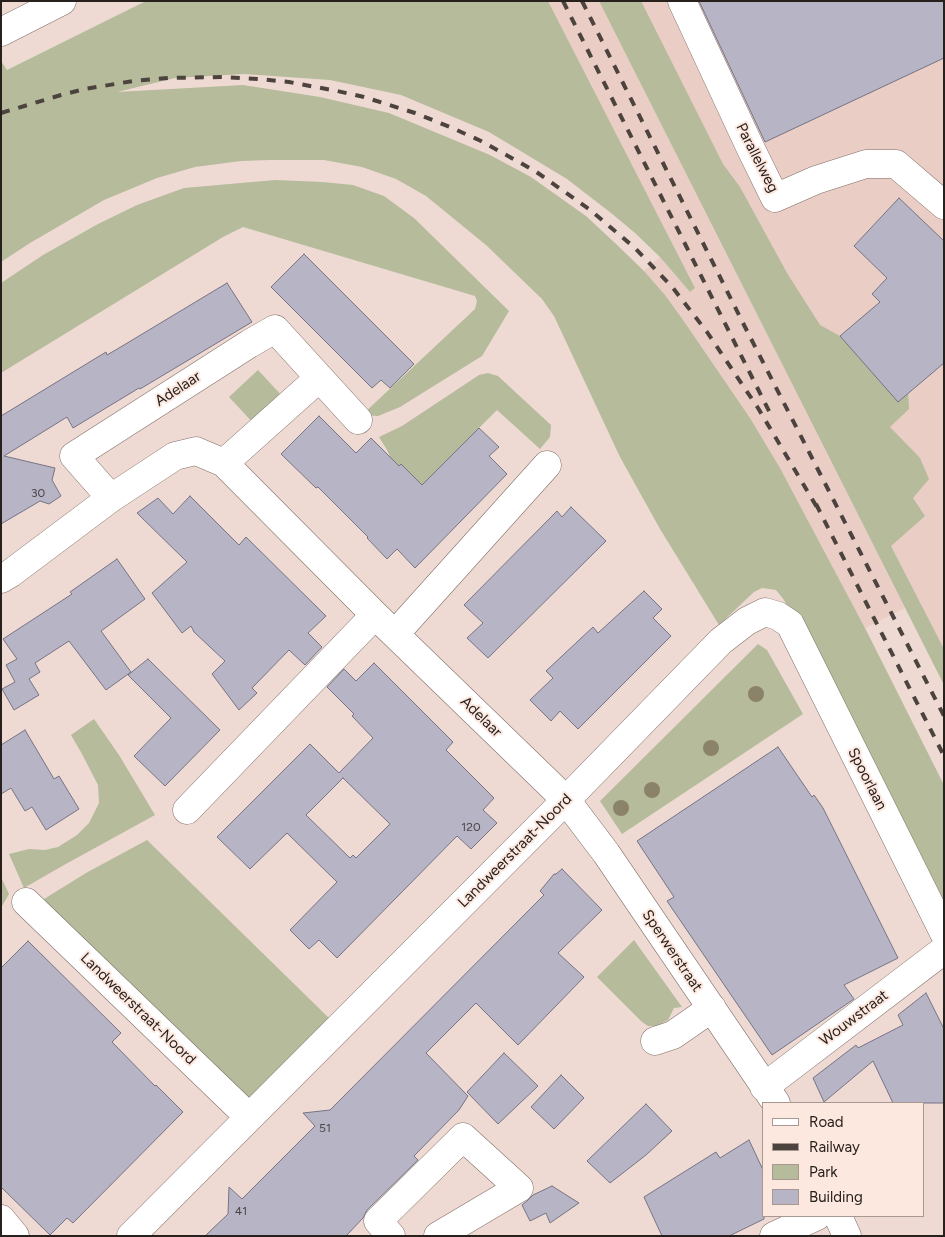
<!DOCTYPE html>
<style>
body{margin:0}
#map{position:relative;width:945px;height:1237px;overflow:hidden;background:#efdad3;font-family:Figtree,sans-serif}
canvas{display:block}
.frame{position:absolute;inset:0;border:2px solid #27201d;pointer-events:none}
.legend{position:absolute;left:762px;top:1102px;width:162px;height:115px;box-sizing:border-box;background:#fde8e0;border:1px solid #a79892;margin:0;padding:6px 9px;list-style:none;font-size:15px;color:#27201d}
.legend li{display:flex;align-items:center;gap:10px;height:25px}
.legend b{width:25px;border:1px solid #a79892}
</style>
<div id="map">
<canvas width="945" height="1237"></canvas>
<div class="frame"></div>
<ul class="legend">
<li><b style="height:6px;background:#fff"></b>Road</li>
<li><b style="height:6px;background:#4c433f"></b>Railway</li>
<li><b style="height:14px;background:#b5bb9b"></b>Park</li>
<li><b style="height:14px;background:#b6b4c5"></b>Building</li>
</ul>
</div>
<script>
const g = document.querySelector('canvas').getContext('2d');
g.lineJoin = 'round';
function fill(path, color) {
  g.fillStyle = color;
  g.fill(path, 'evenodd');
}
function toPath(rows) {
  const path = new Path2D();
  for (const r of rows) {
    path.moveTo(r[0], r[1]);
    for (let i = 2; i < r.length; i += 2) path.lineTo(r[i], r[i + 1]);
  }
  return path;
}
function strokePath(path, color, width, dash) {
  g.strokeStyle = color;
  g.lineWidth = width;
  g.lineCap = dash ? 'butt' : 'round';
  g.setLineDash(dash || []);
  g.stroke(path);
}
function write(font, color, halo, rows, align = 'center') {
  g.font = font + ' Figtree,sans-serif';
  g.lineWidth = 4;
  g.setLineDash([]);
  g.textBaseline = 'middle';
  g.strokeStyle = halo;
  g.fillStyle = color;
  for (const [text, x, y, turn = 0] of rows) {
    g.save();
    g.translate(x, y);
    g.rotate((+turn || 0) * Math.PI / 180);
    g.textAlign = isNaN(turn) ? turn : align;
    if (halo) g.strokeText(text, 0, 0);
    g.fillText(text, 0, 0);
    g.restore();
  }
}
fill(toPath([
 [548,1,599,1,905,608,865,628,780,468,750,418,681,317,665,295,644,271,660,257,690,292,695,288],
 [618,1,944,1,944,649,882,529]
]), '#eacdc4');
fill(toPath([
 [146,1,548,1,695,288,690,292,660,257,635,233,611,213,567,179,489,132,401,95,330,80,244,74,175,78,117,92,243,85,320,97,389,113,490,155,531,177,586,216,615,243,644,271,665,295,681,317,750,418,780,468,865,628,944,785,944,908,784,600,776,590,762,588,754,592,719,625,660,529,620,457,554,316,542,299,486,245,426,196,396,179,362,167,324,160,270,160,241,161,195,167,157,178,104,200,30,243,1,262,1,61,7,70],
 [599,1,641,1,723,164,740,187,787,273,820,325,840,336,908,393,909,409,890,427,920,458,929,479,913,498,925,516,891,546,944,649,944,685],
 [275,180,323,182,353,185,384,196,414,218,509,311,482,356,400,407,378,416,362,415,475,309,477,301,475,296,243,227,223,237,1,373,1,283,43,255,98,224,137,205,184,188],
 [258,370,284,398,255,425,229,397],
 [488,373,498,376,551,425,550,437,540,449,497,410,409,498,387,450,379,437,402,426,479,375],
 [758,644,767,650,803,714,622,834,600,801],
 [94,719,119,755,155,815,64,865,24,888,9,854,29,849,45,850,58,847,77,835,89,823,99,803,98,785,82,754,71,735],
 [147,840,331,1020,245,1103,38,903,44,899,86,873],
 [1,877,9,894,1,908],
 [634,940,682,1007,674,1008,668,1020,657,1026,648,1026,642,1022,597,977]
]), '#b5bb9b');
const building = toPath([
 [699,1,944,1,944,58,765,142,699,1],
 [899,198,944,241,944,363,898,402,840,336,880,302,872,294,887,278,854,246,899,198],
 [304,254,414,364,390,388,381,380,372,388,271,287,304,254],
 [227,283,252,322,140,389,139,388,73,428,67,417,4,456,55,468,52,480,61,496,49,504,40,501,1,524,1,416,106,352,107,355,124,345,227,283],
 [319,416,356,453,371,438,399,466,401,464,422,485,479,428,499,447,489,456,507,474,415,568,397,549,387,559,367,538,368,537,318,487,316,488,281,454,319,416],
 [190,496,239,545,246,537,326,616,308,633,322,647,305,665,289,650,252,688,257,693,239,710,212,674,225,661,194,632,191,626,182,633,152,593,187,562,137,513,158,498,173,514,190,496],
 [571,507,606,541,488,658,467,638,483,623,464,605,557,511,562,517,571,507],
 [117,559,145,599,101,631,131,672,106,690,69,641,35,663,40,672,29,679,39,695,14,710,2,689,15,682,6,665,17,659,3,639,72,594,70,592,117,559],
 [644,591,662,609,653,618,671,636,578,729,560,711,551,721,530,700,553,678,546,671,593,627,598,633,644,591],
 [148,659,220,730,165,786,134,756,171,718,128,675,148,659],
 [374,663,453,742,446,750,494,798,483,810,497,823,471,849,457,836,337,958,319,940,309,949,290,930,337,882,287,833,250,869,217,837,310,744,339,773,373,738,352,716,354,714,327,687,344,669,356,681,374,663],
 [343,778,390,824,356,858,353,855,350,858,306,815,343,778],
 [25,730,54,779,59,776,79,809,46,830,32,807,25,811,11,788,1,794,1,745,25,730],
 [778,747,812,797,814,795,823,808,898,958,844,985,854,999,772,1055,667,901,674,897,637,841,778,747],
 [562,869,602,910,558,953,584,977,518,1045,476,1003,426,1053,468,1096,459,1110,414,1156,418,1160,367,1210,363,1218,346,1236,205,1236,228,1214,229,1187,242,1199,315,1126,303,1113,330,1110,544,895,540,891,554,874,556,874,562,869],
 [28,941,121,1033,112,1042,155,1086,156,1085,183,1112,73,1223,67,1218,50,1235,1,1187,1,968,28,941],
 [926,993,944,1029,944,1103,893,1103,873,1061,824,1102,813,1078,856,1045,858,1048,903,1025,898,1015,926,993],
 [504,1053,538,1086,498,1124,467,1092,504,1053],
 [561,1075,584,1098,554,1129,531,1107,561,1075],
 [646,1104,672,1131,646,1155,610,1183,587,1161,646,1104],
 [749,1140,764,1172,764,1219,729,1236,662,1236,644,1197,716,1152,720,1158,749,1140],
 [552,1186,579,1203,550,1223,546,1213,530,1221,522,1205,527,1201,533,1195,552,1186]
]);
fill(building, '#b6b4c5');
strokePath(building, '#757384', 1);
const minor = toPath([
 [682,1,750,147,775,198,816,180,866,164,896,164,944,205],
 [224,463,319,378],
 [111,498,74,456,249,344,275,329,358,420],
 [1,579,11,573,111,498,175,456,196,451,224,463,375,615,566,800,606,853,776,1103],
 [395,634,547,465],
 [187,810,375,615],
 [26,902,249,1117],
 [655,1041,673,1035,712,1008],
 [764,1087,944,950],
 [838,1216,847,1236],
 [1,1219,15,1236],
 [131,1236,566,800,721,641,747,621,765,612,778,616,790,624,944,933],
 [391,1236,378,1221,463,1137,519,1188,438,1236],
 [774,1236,817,1216]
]);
const major = toPath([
 [1,32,62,1]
]);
strokePath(minor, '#806e67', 29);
strokePath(major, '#806e67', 29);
strokePath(minor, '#fff', 28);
strokePath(major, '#fff', 28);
strokePath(toPath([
 [563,1,773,419],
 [582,1,744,325,944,716],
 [1,113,61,95,85,89,133,81,168,78,222,77,259,79,289,82,337,91,364,97,415,113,450,127,481,141,535,171,589,209,635,248,673,288,707,332,758,408,818,509],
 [816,504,944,756]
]), '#4c433f', 4, [9, 9]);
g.fillStyle = '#8a8369';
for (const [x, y] of [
 [756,694],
 [711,748],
 [652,790],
 [621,808]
]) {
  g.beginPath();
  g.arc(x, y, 8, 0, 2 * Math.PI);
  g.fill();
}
write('12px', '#4b4547', null, [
 ["30",38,493],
 ["120",471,827],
 ["51",325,1128],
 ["41",241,1211]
]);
write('15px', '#27201d', '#fde8e0', [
 ["Parallelweg",757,158,63],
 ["Adelaar",178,389,-33],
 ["Adelaar",481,717,44],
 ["Spoorlaan",867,779,63],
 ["Landweerstraat-Noord",515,851,-45],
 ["Sperwerstraat",672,951,56],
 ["Landweerstraat-Noord",138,1009,44],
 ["Wouwstraat",854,1018,-37]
]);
</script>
